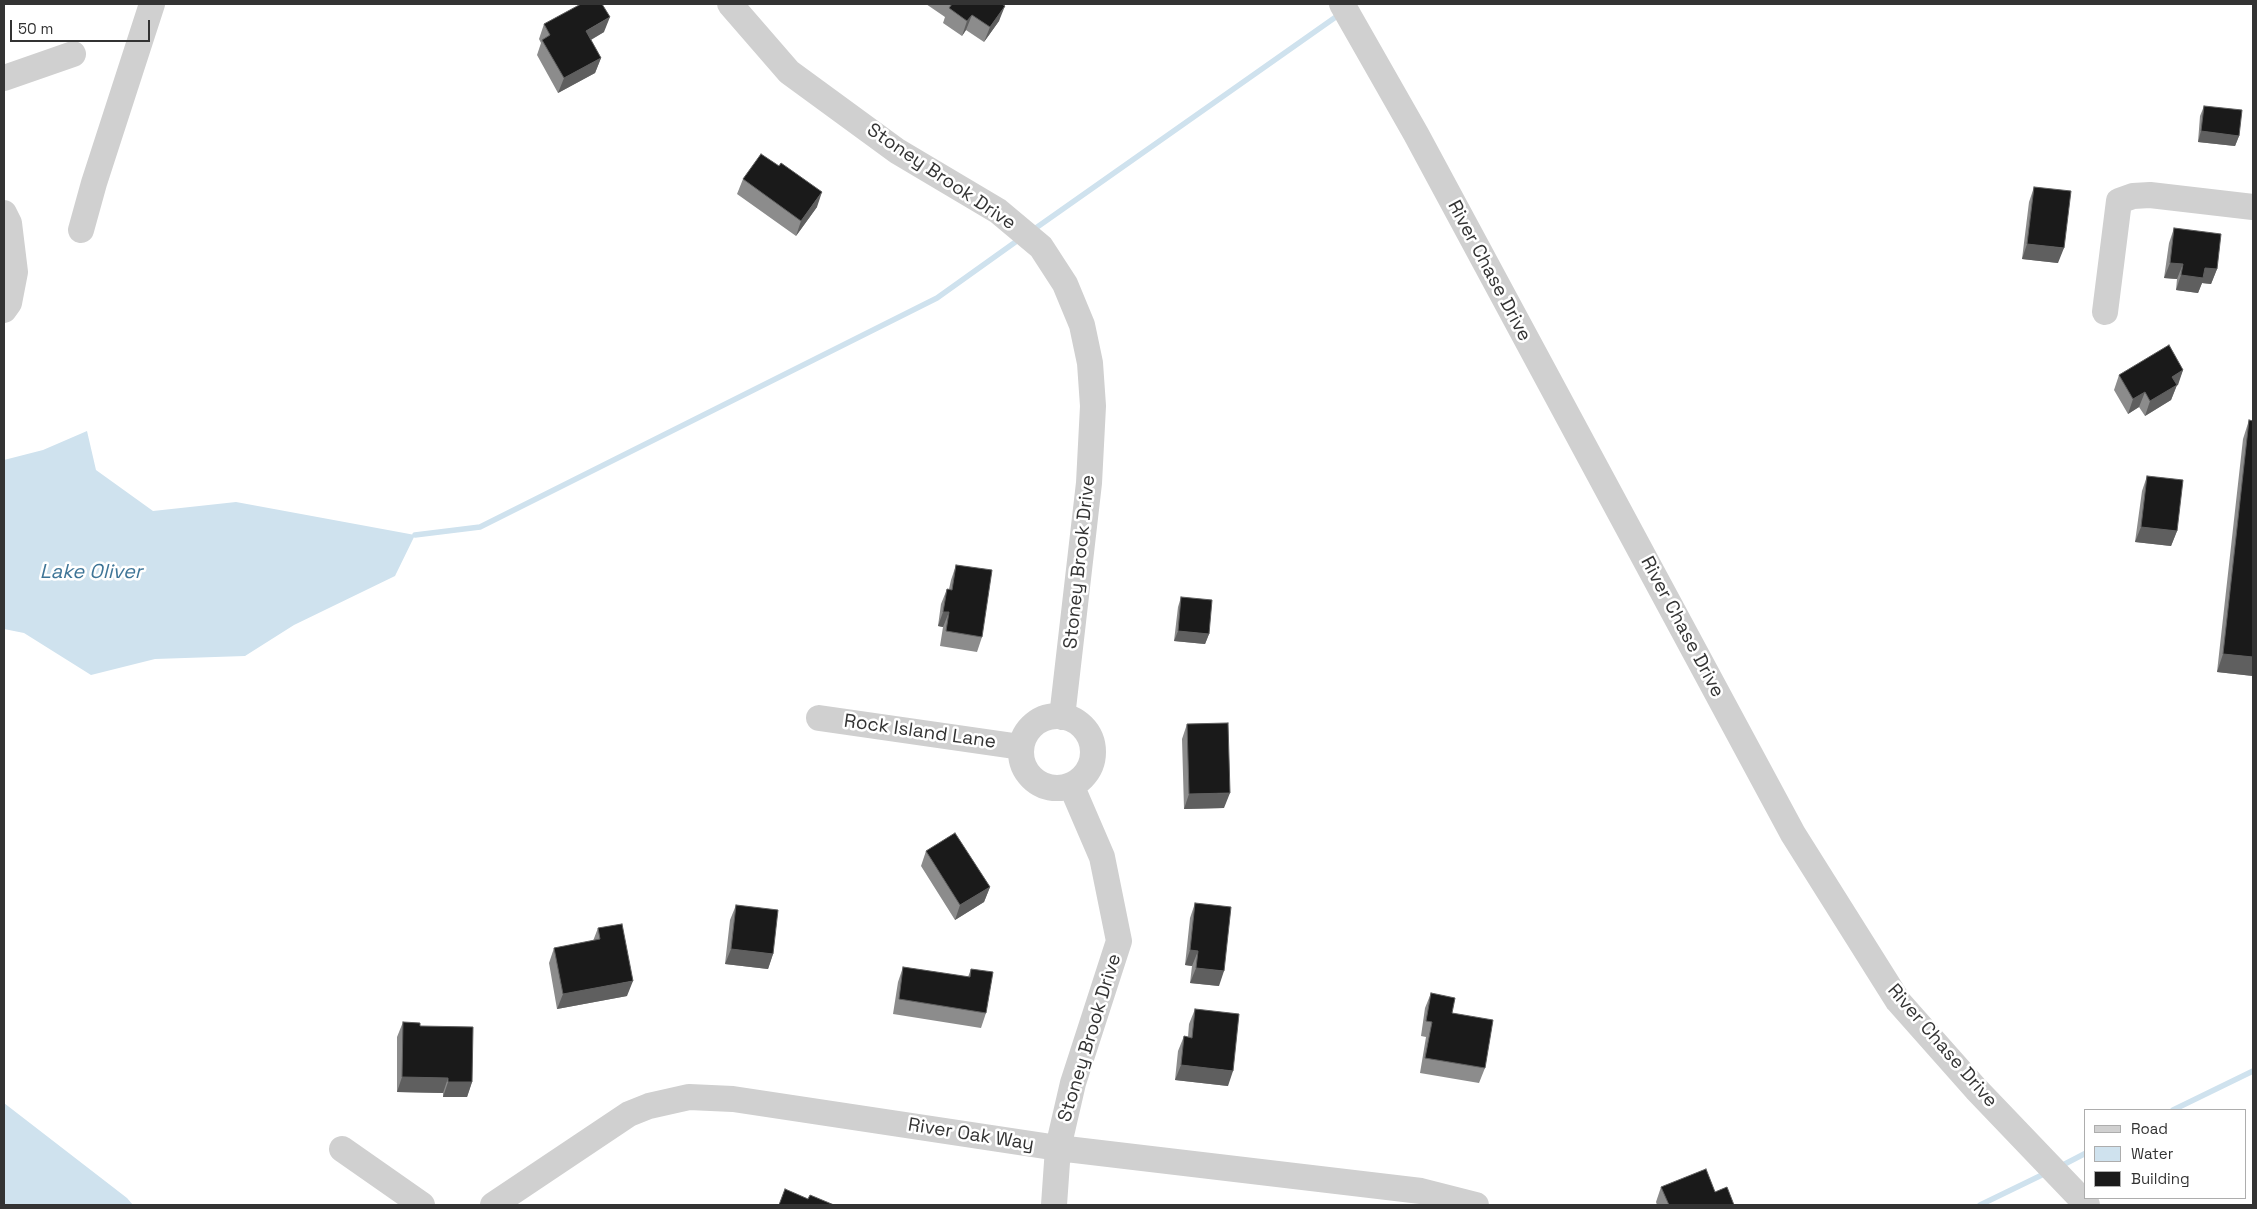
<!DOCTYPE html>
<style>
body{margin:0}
#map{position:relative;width:2257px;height:1209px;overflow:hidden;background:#fff;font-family:"Space Grotesk",sans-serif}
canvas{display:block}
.frame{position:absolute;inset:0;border:5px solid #333;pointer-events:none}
.legend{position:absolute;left:2084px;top:1109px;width:162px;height:90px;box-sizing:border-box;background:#fff;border:1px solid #adadad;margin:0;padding:6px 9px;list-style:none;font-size:15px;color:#333}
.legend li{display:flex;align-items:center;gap:10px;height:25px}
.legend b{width:25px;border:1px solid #adadad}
.scale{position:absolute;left:10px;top:20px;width:140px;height:22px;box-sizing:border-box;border:2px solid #333;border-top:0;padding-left:6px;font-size:15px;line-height:18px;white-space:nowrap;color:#333;-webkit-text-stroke:4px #fff;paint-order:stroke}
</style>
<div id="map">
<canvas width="2257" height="1209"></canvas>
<div class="frame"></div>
<ul class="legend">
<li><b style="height:6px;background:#d0d0d0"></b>Road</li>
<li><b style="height:14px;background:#cfe2ee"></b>Water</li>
<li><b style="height:14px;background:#1a1a1a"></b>Building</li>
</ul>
<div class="scale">50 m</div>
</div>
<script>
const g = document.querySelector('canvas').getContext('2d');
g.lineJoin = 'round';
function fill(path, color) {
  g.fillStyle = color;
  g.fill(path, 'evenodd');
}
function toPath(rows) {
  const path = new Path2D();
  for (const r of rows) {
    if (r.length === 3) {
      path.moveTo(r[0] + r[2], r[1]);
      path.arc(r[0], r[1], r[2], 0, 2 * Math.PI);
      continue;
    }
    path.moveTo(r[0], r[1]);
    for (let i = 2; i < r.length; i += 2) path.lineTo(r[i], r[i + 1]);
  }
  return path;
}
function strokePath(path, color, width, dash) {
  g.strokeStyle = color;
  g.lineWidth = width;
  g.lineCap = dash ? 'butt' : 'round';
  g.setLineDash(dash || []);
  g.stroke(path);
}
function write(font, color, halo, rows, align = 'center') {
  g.font = font + ' "Space Grotesk",sans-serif';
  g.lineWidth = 5;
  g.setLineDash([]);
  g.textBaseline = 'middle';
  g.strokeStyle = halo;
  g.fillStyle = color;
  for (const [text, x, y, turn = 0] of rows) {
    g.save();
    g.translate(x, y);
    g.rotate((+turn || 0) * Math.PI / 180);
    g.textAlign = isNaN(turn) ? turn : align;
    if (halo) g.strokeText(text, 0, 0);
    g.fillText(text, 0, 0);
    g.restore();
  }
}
fill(toPath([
 [87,431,96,470,153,511,236,502,415,535,395,576,294,625,245,656,155,659,91,675,24,633,4,629,4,460,43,450],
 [4,1103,127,1198,133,1205,4,1205]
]), '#cfe2ee');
strokePath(toPath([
 [1033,230,1340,14],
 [415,535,480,527,937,298,1021,238],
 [2173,1110,2253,1071],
 [2059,1167,2086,1153],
 [1980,1205,2046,1173]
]), '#cfe2ee', 5.5);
strokePath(toPath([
 [730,4,789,72,897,151,998,211,1041,247,1065,284,1082,325,1090,363,1093,406,1089,483,1062,717],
 [1342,4,1416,134,1793,834,1898,1001,1976,1089,2087,1205],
 [4,78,73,54],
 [4,213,9,223,15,272,9,303,4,310],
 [81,230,94,183,152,4],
 [2105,312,2119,201,2133,196,2150,195,2253,207],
 [1057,752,36],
 [819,718,1021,747],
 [342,1149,422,1205],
 [493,1205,629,1114,649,1106,689,1097,733,1099,1058,1148,1421,1191,1476,1205],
 [1054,1205,1058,1148,1073,1083,1119,941,1102,857,1071,785]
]), '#d0d0d0', 26);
fill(toPath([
 [926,4,1002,4,999,21,984,42,966,30,962,36,943,23,945,17],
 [544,24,604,32,591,40,601,58,595,73,558,93,537,55,541,43,539,39],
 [2204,106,2239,136,2235,146,2198,142,2200,116],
 [743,179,817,207,796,236,737,194],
 [2034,187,2058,263,2022,259,2029,202],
 [2174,228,2217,269,2211,284,2202,283,2198,293,2176,290,2177,279,2164,278,2169,243],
 [2183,370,2171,400,2145,416,2139,407,2128,414,2114,390,2119,375],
 [2249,420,2253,676,2217,672,2243,439],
 [2147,476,2177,531,2171,546,2135,542,2142,491],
 [956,565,982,637,977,652,940,646,943,627,938,626,941,604,947,589,949,589,951,580],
 [1181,597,1209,634,1205,644,1174,641,1178,607],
 [1187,724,1224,808,1184,809,1182,739],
 [926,851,990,887,984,902,955,920,921,866],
 [1195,903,1219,986,1190,983,1192,966,1185,965,1190,918],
 [736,905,773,954,768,969,725,964,730,920],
 [598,928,627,996,557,1009,549,963,554,948,593,941],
 [903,967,968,977,971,969,986,1013,981,1028,893,1014,898,982],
 [1431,993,1452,1013,1485,1068,1479,1083,1420,1073,1426,1037,1421,1036,1425,1008],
 [1195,1009,1228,1086,1175,1080,1178,1051,1184,1036,1188,1037,1189,1024],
 [403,1022,420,1026,472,1082,467,1097,443,1097,443,1093,397,1092,397,1037],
 [1661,1187,1715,1192,1734,1205,1657,1205,1656,1202]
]), '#8c8c8c');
fill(toPath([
 [1005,6,999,21,984,42,990,27],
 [972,15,966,30,962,36,967,21],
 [610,17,604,32,580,46,586,31],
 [601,58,595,73,558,93,564,78],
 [2201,131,2239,136,2235,146,2198,142],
 [822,192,817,207,796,236,801,221],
 [2027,244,2064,248,2058,263,2022,259],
 [2170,263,2183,264,2177,279,2164,278],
 [2205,268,2217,269,2211,284,2202,283,2198,293,2176,290,2181,275],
 [2183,370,2178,385,2173,388,2177,385,2171,400,2145,416,2150,401,2172,377],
 [2145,392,2139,407,2128,414,2133,399],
 [2141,527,2177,531,2171,546,2135,542],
 [943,612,949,612,943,627,938,626],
 [1178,631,1209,634,1205,644,1174,641],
 [2223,654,2253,657,2253,676,2217,672],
 [1230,793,1224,808,1184,809,1189,794],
 [990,887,984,902,955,920,960,905],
 [731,949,773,954,768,969,725,964],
 [1190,950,1198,951,1192,966,1185,965],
 [1196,968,1224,971,1219,986,1190,983],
 [633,981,627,996,557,1009,563,994],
 [1181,1065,1233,1071,1228,1086,1175,1080],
 [402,1077,448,1078,443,1093,397,1092],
 [448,1082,472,1082,467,1097,443,1097]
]), '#5f5f5f');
const building = toPath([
 [581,4,602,4,610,17,586,31,601,58,564,78,542,40,550,35,544,24,581,4],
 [952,4,1002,4,1005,6,990,27,972,15,967,21,949,8,952,4],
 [2204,106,2242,110,2239,136,2201,131,2204,106],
 [761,154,779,166,781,163,822,192,801,221,743,179,761,154],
 [2034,187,2071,191,2064,248,2027,244,2034,187],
 [2174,228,2221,234,2217,269,2205,268,2203,278,2181,275,2183,264,2170,263,2174,228],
 [2169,345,2183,370,2172,377,2177,385,2150,401,2145,392,2133,399,2119,375,2169,345],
 [2249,420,2253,421,2253,657,2223,654,2249,420],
 [2147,476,2183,480,2177,531,2141,527,2147,476],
 [956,565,992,570,982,637,946,631,949,612,943,612,947,589,952,590,956,565],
 [1181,597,1212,600,1209,634,1178,631,1181,597],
 [1228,723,1230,793,1189,794,1187,724,1228,723],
 [955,833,990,887,960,905,926,851,955,833],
 [1195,903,1231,907,1224,971,1196,968,1198,951,1190,950,1195,903],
 [736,905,778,910,773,954,731,949,736,905],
 [622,924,633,981,563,994,554,948,600,939,598,928,622,924],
 [903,967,970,977,971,969,993,972,986,1013,899,999,903,967],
 [1431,993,1455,998,1452,1013,1493,1020,1485,1068,1425,1058,1432,1022,1426,1021,1431,993],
 [1195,1009,1239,1014,1233,1071,1181,1065,1184,1036,1192,1038,1195,1009],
 [403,1022,420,1023,420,1026,473,1027,472,1082,448,1082,448,1078,402,1077,403,1022],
 [1706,1169,1715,1192,1727,1187,1734,1205,1669,1205,1661,1187,1706,1169],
 [785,1189,808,1199,810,1195,834,1205,779,1205,785,1189]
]);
fill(building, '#1a1a1a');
strokePath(building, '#5f5f5f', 1);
write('19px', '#333', '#fff', [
 ["Stoney Brook Drive",941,177,34],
 ["River Chase Drive",1489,271,62],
 ["Stoney Brook Drive",1080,562,-84],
 ["River Chase Drive",1682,627,62],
 ["Rock Island Lane",920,732,8],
 ["Stoney Brook Drive",1090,1038,-73],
 ["River Chase Drive",1942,1046,49],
 ["River Oak Way",971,1135,9]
]);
write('italic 20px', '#3f7597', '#fff', [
 ["Lake Oliver",91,573]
]);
</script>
